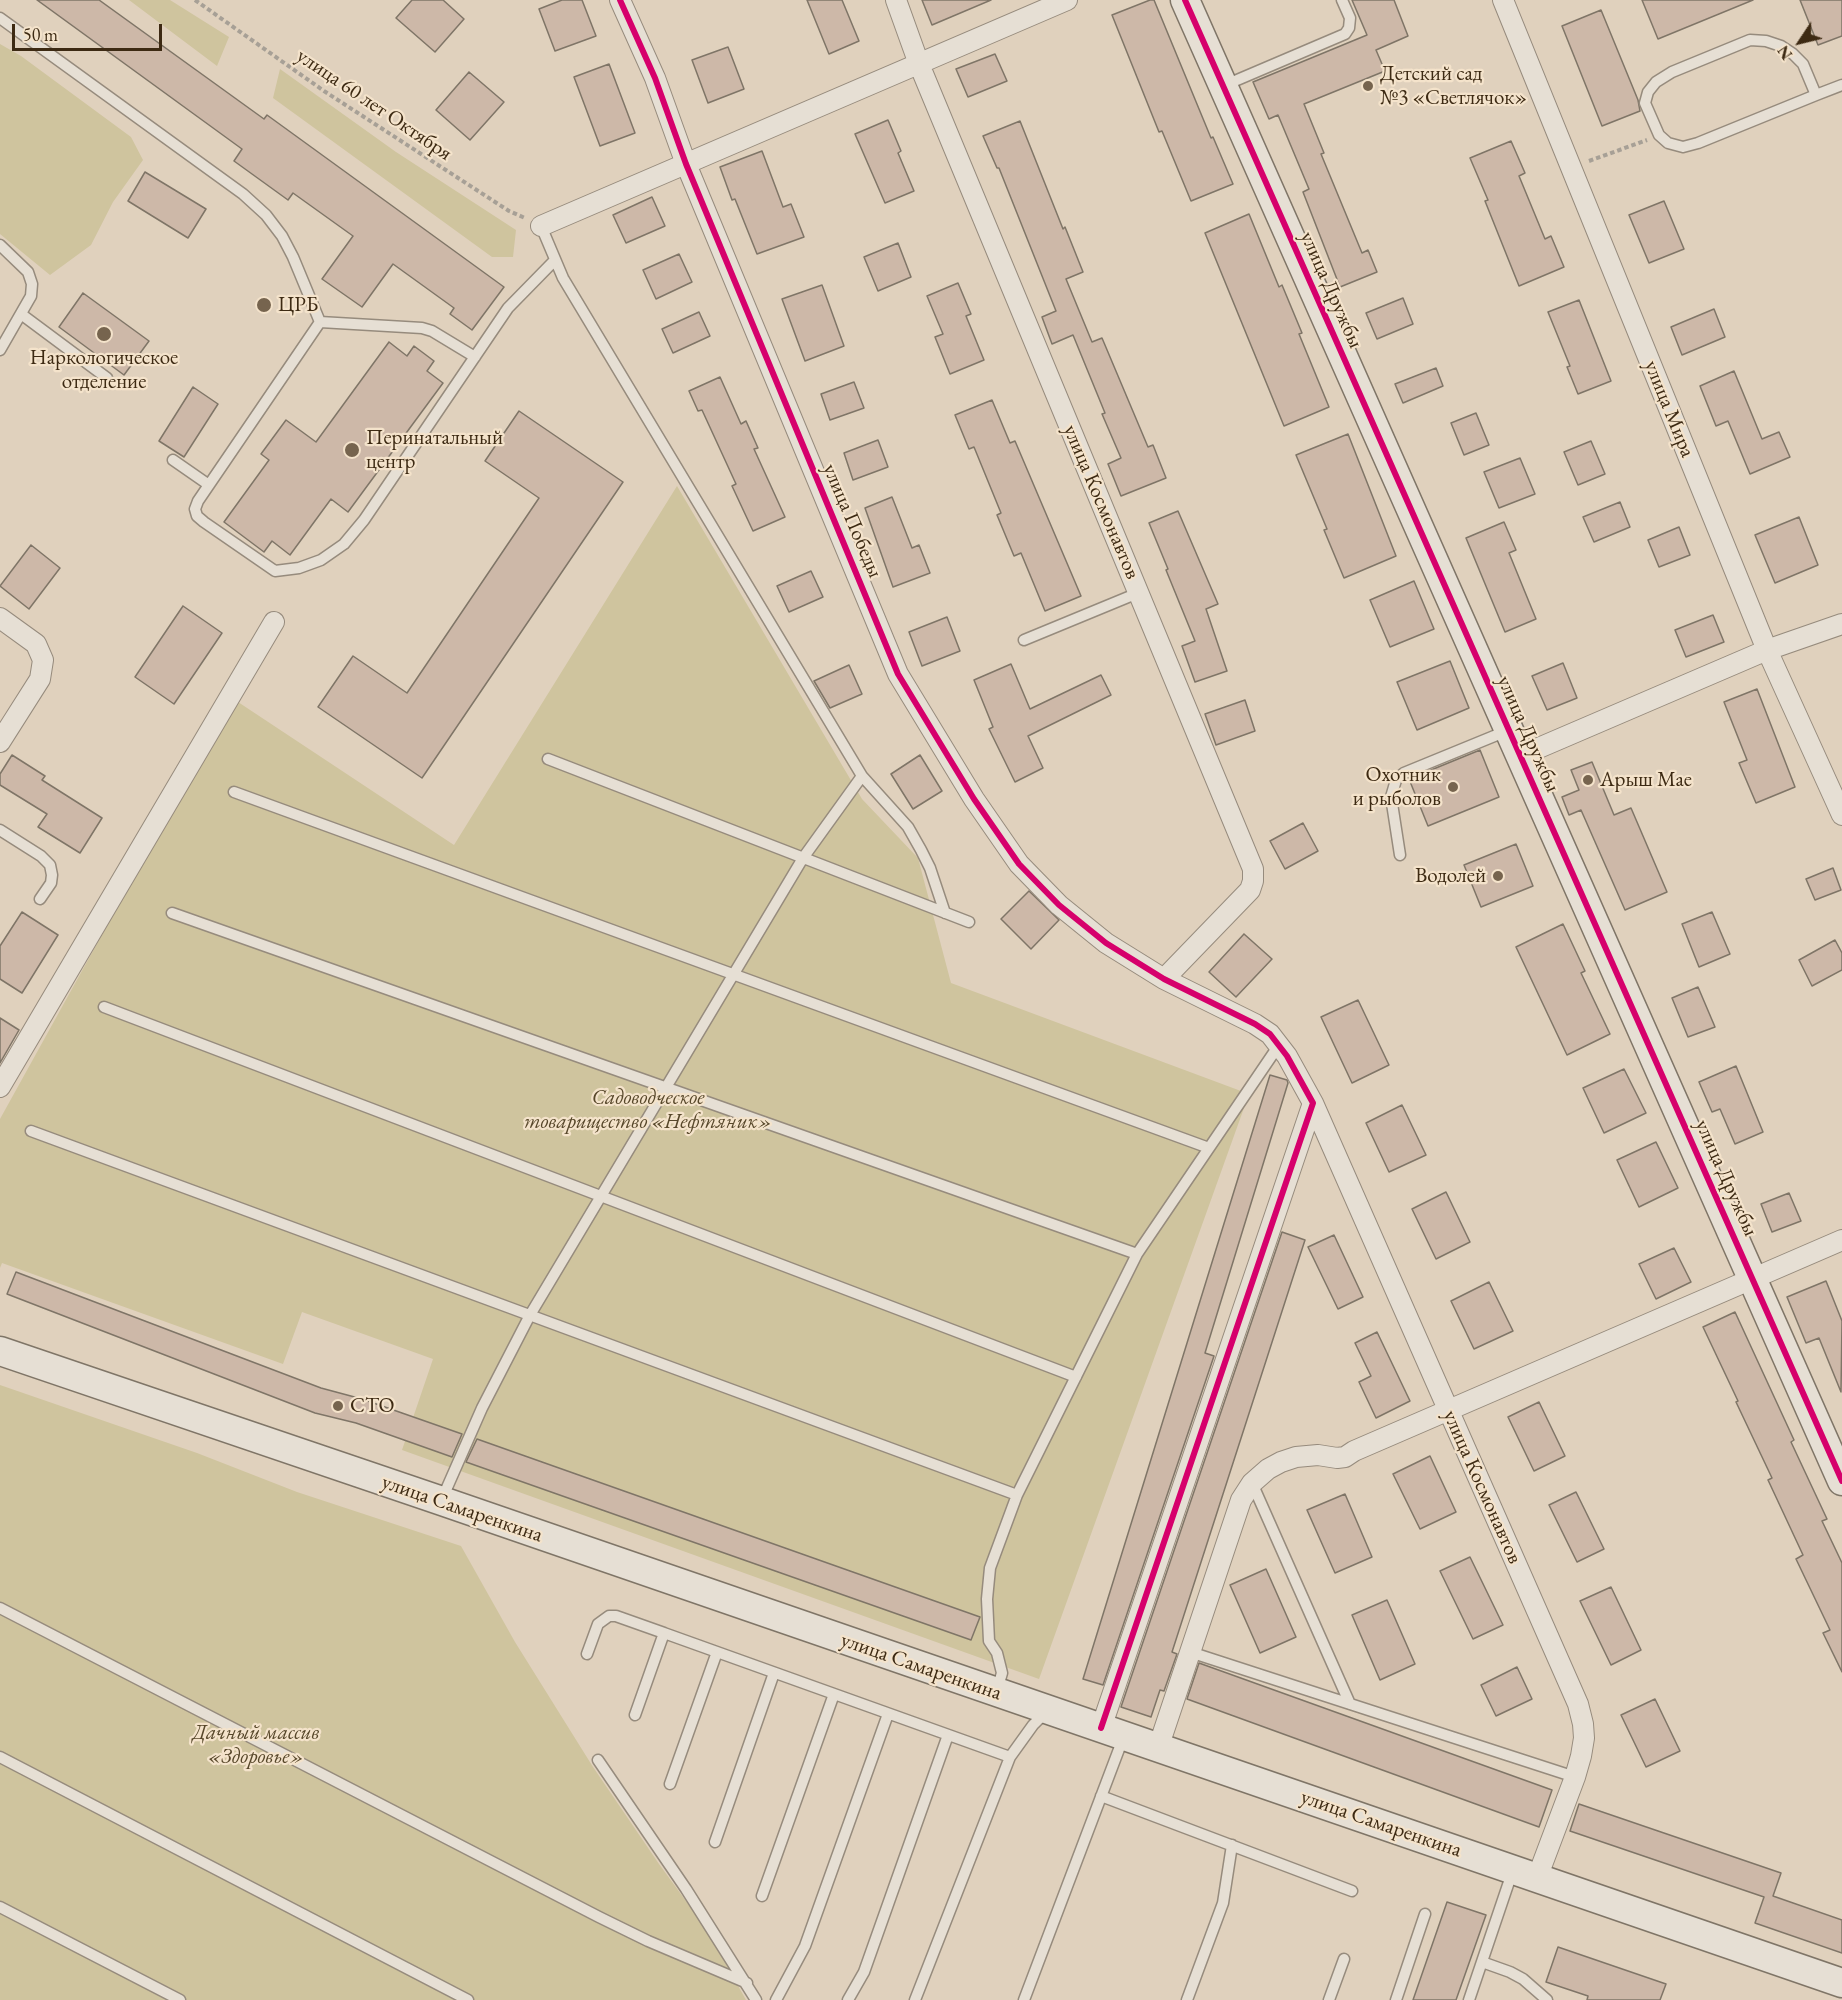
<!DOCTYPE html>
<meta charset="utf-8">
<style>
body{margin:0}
#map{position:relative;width:1842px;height:2000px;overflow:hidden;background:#e0d1bd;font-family:"EB Garamond",serif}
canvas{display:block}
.north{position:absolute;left:1770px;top:12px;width:60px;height:60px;-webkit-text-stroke:4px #f4e3cb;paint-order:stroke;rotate:235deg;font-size:16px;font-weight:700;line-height:24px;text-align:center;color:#3d2a13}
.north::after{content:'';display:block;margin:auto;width:21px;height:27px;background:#3d2a13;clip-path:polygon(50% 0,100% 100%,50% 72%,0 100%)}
.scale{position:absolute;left:12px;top:24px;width:150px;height:27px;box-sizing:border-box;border:3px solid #3d2a13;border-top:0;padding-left:8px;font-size:18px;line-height:21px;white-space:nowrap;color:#3d2a13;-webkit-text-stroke:4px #f4e3cb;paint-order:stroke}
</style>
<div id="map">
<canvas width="1842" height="2000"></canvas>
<div class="north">N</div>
<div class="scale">50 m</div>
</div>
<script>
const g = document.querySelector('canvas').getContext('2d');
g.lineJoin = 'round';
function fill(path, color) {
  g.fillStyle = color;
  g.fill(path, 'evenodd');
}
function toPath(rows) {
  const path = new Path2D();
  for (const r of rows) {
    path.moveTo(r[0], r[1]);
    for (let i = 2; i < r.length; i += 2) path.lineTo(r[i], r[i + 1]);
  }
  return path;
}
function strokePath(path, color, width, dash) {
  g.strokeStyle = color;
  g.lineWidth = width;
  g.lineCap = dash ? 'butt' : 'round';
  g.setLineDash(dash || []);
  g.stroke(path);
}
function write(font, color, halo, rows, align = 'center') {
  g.font = font + ' "EB Garamond",serif';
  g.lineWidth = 4.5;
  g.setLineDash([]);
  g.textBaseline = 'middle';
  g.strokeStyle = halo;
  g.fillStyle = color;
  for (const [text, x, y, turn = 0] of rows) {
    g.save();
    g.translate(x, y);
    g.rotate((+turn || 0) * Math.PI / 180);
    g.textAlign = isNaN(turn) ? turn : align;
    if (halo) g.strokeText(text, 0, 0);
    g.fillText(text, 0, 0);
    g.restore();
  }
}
fill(toPath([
 [129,0,170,0,229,37,217,66],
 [0,44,21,56,131,137,143,160,113,202,91,245,50,275,0,234],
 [280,69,396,152,516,230,513,257,492,257,273,98],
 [677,486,862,799,918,858,951,983,1249,1094,1039,1679,402,1450,433,1359,302,1312,283,1364,2,1263,0,1268,0,1119,114,913,238,702,454,845],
 [0,1385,197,1453,297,1492,461,1546,515,1642,593,1767,659,1864,707,1930,746,2000,0,2000]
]), '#cfc49e');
const building = toPath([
 [37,0,99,0,264,119,267,115,504,287,472,330,450,314,454,308,393,264,362,307,322,279,353,236,293,193,288,200,234,161,242,149,37,0],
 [412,0,443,0,464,19,435,52,396,18,412,0],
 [562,0,582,0,596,36,555,51,539,9,562,0],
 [807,0,842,0,859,41,829,54,807,0],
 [922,0,991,0,932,25,922,0],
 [1150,0,1154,0,1211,138,1213,137,1233,184,1191,201,1162,131,1159,132,1112,15,1150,0],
 [1352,0,1394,0,1408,36,1376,50,1385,71,1304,104,1324,153,1321,154,1362,253,1368,250,1377,272,1340,287,1303,192,1309,189,1278,115,1269,119,1253,82,1367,35,1352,0],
 [1642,0,1753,0,1658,39,1642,0],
 [1800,0,1842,0,1842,36,1818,45,1800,0],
 [1601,10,1638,100,1640,111,1602,126,1562,26,1601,10],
 [728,47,744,89,708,103,692,60,728,47],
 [995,54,1007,81,968,97,956,69,995,54],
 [609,64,635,133,600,146,574,77,609,64],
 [469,72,504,102,470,140,436,110,469,72],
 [888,120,901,151,898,153,914,191,885,203,855,134,888,120],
 [1020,121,1063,229,1065,227,1083,272,1066,279,1092,342,1102,338,1148,447,1153,445,1166,478,1121,496,1108,464,1121,458,1102,414,1105,413,1073,335,1052,344,1042,317,1056,311,999,168,997,168,983,136,1020,121],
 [1511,141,1525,173,1519,176,1545,239,1551,236,1564,267,1519,286,1485,201,1488,200,1470,158,1511,141],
 [762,151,783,207,791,204,804,237,757,254,735,199,732,200,720,167,762,151],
 [145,172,206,209,188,238,128,201,145,172],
 [652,197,665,226,626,243,613,215,652,197],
 [1664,201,1684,249,1649,263,1629,215,1664,201],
 [1249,214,1279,287,1282,285,1302,333,1299,334,1329,407,1284,426,1205,233,1249,214],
 [898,243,911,277,878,291,864,257,898,243],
 [679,254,692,282,656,299,643,270,679,254],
 [958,283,971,314,966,316,984,360,950,374,935,337,943,334,927,296,958,283],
 [822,285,844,346,805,361,782,299,822,285],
 [83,293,149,341,124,375,59,327,83,293],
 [1403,298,1413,324,1377,339,1366,313,1403,298],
 [1579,300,1611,381,1578,394,1567,367,1570,366,1548,312,1579,300],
 [1714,309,1725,337,1682,355,1671,327,1714,309],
 [699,312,710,336,673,353,662,329,699,312],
 [389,342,407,356,414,346,434,361,427,371,443,383,348,512,331,499,290,555,272,541,264,552,224,522,269,460,261,454,286,420,316,442,389,342],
 [1436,368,1443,386,1403,403,1395,384,1436,368],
 [1734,371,1762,439,1779,432,1790,457,1750,474,1728,421,1716,426,1700,386,1734,371],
 [720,377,741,424,746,421,758,448,754,449,785,517,753,531,732,486,736,484,702,410,698,411,689,391,720,377],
 [854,382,864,408,830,420,821,394,854,382],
 [193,387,218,404,184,457,159,441,193,387],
 [992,400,1010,443,1015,441,1081,596,1045,611,1021,553,1014,556,997,515,1001,513,974,447,969,449,955,415,992,400],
 [519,411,623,482,422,778,318,707,353,656,407,693,539,498,485,461,519,411],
 [1476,413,1489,445,1464,455,1451,423,1476,413],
 [1348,434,1396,556,1344,578,1324,530,1327,529,1296,455,1348,434],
 [878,440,888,467,853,480,844,453,878,440],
 [1591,441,1605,474,1578,485,1564,452,1591,441],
 [1520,458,1535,494,1499,508,1484,472,1520,458],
 [892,497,912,548,919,545,930,573,893,587,865,508,892,497],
 [1620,502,1630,527,1594,542,1583,517,1620,502],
 [1178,511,1218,604,1206,609,1227,671,1195,682,1182,646,1195,641,1166,570,1168,569,1149,523,1178,511],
 [1799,517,1818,565,1775,583,1755,535,1799,517],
 [1504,522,1516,550,1509,553,1536,619,1505,632,1466,538,1504,522],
 [1679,527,1690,555,1659,567,1648,540,1679,527],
 [31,545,60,568,29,609,0,586,31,545],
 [811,571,823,597,789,612,777,586,811,571],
 [1414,581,1434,629,1390,647,1370,600,1414,581],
 [183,606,222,633,174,704,135,677,183,606],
 [1713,615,1724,642,1686,657,1675,630,1713,615],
 [947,617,960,651,922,666,909,632,947,617],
 [1450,661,1469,708,1417,730,1397,682,1450,661],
 [1563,663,1577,698,1547,710,1532,676,1563,663],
 [1011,664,1030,709,1101,675,1111,695,1028,736,1043,768,1015,782,989,729,993,727,974,680,1011,664],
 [849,665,862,694,830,708,814,681,849,665],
 [1757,689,1795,787,1756,803,1739,763,1747,760,1724,702,1757,689],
 [1245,700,1255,731,1216,745,1205,714,1245,700],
 [1480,750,1499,797,1428,826,1409,779,1480,750],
 [12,755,45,776,42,780,102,818,80,853,38,827,47,814,0,785,0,774,12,755],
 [920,755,942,791,913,809,891,774,920,755],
 [1592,762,1614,815,1631,808,1667,892,1625,910,1581,810,1569,815,1562,797,1579,790,1571,770,1592,762],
 [1303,823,1318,851,1285,869,1270,841,1303,823],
 [1516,844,1533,886,1481,907,1464,865,1516,844],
 [1833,868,1841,890,1815,900,1806,879,1833,868],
 [1029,891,1059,920,1031,949,1001,919,1029,891],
 [22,912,58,935,22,993,0,979,0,946,22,912],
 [1712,912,1730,954,1699,967,1682,924,1712,912],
 [1563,924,1585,971,1581,973,1610,1034,1567,1055,1516,947,1563,924],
 [1244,934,1272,959,1236,997,1209,972,1244,934],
 [1835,940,1842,953,1842,970,1812,986,1799,960,1835,940],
 [1698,987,1715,1027,1688,1037,1672,998,1698,987],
 [1358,1000,1389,1065,1352,1083,1321,1017,1358,1000],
 [0,1018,19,1030,0,1063,0,1018],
 [1736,1066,1763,1132,1735,1144,1720,1109,1712,1112,1699,1082,1736,1066],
 [1624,1069,1646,1113,1604,1133,1583,1088,1624,1069],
 [1270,1075,1287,1080,1288,1083,1205,1353,1214,1356,1103,1685,1083,1679,1270,1075],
 [1402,1105,1426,1155,1389,1172,1366,1123,1402,1105],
 [1656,1142,1678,1188,1639,1207,1617,1160,1656,1142],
 [1446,1192,1470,1242,1436,1259,1412,1209,1446,1192],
 [1789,1193,1801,1221,1772,1232,1761,1204,1789,1193],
 [1282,1232,1305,1240,1172,1652,1177,1654,1164,1691,1160,1690,1151,1717,1121,1707,1282,1232],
 [1334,1235,1363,1297,1338,1309,1308,1247,1334,1235],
 [1674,1248,1691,1282,1656,1299,1639,1264,1674,1248],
 [16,1272,321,1388,362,1399,462,1434,452,1457,356,1423,315,1413,7,1294,16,1272],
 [1826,1281,1842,1321,1841,1392,1819,1338,1806,1343,1787,1297,1826,1281],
 [1489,1282,1513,1331,1474,1349,1451,1301,1489,1282],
 [1735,1312,1794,1440,1791,1442,1827,1519,1822,1521,1842,1563,1842,1672,1823,1633,1830,1630,1796,1559,1803,1555,1768,1480,1772,1478,1736,1402,1738,1401,1703,1327,1735,1312],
 [1377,1332,1410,1401,1376,1418,1359,1382,1371,1376,1355,1343,1377,1332],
 [1539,1402,1565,1456,1534,1471,1508,1417,1539,1402],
 [477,1439,980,1617,971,1640,466,1462,477,1439],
 [1430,1456,1456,1512,1420,1529,1393,1474,1430,1456],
 [1576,1492,1604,1549,1577,1562,1549,1505,1576,1492],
 [1345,1494,1372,1557,1335,1573,1307,1510,1345,1494],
 [1470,1557,1503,1625,1473,1639,1440,1571,1470,1557],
 [1266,1569,1296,1637,1260,1653,1230,1585,1266,1569],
 [1611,1587,1641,1650,1611,1665,1580,1601,1611,1587],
 [1387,1600,1415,1664,1380,1680,1352,1615,1387,1600],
 [1199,1663,1552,1790,1539,1827,1187,1699,1199,1663],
 [1517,1667,1532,1699,1496,1716,1481,1685,1517,1667],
 [1655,1699,1680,1751,1646,1767,1621,1715,1655,1699],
 [1579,1804,1781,1873,1773,1896,1842,1920,1842,1953,1755,1923,1764,1897,1570,1831,1579,1804],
 [1447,1902,1486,1915,1456,2000,1413,2000,1447,1902],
 [1558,1947,1666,1984,1660,2000,1587,2000,1588,1996,1546,1982,1558,1947]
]);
fill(building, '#cdb8a8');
strokePath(building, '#7f7567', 1.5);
const lane = toPath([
 [0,18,243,194,266,215,282,236,293,257,320,322],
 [1223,86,1345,34,1349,28,1350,18,1342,0],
 [1816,95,1803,64,1793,54,1781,46,1766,41,1750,40,1672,72,1656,82,1648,92,1645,103,1659,135,1668,143,1683,147,1698,143,1816,95,1842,85],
 [541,226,563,278,862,776,908,827,921,850,930,868,945,913],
 [0,245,28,272,32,284,31,296,0,350],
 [21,314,107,378],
 [320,322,198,501,195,509,197,516,204,522,275,571,299,568,321,560,344,544,364,520,508,308,555,260],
 [320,322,422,328,432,331,475,357],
 [173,460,209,485],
 [1024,640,1138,593],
 [548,759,969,922],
 [234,792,1209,1148],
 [0,830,41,856,50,865,52,875,51,883,40,899],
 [1400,855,1391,797,1396,780,1404,773,1509,730],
 [172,913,1137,1254,1279,1045],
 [104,1007,1076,1377],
 [31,1131,1017,1495],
 [1252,1483,1350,1704],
 [442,1499,482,1408,530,1315,803,858,862,776],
 [0,1608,599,1917,648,1941,747,1983],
 [1190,1652,1575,1777],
 [587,1654,598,1624,609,1616,616,1616,664,1633],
 [997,1690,1002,1673,997,1653,989,1641,987,1599,990,1568,1017,1495,1137,1254],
 [635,1715,664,1633,1010,1757],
 [0,1757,468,2000],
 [598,1760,686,1889,756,2000],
 [670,1784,717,1652],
 [1101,1796,1352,1891],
 [715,1842,774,1673],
 [762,1896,834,1694],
 [0,1907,180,2000],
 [1482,1962,1510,1972,1523,1979,1547,2000],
 [776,2000,805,1946,888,1714],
 [848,2000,864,1972,948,1735],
 [915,2000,1010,1757,1033,1725,1046,1712],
 [1024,2000,1124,1736],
 [1187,2000,1223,1903,1232,1845],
 [1329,2000,1344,1959],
 [1396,2000,1425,1914],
 [1469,2000,1513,1870]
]);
const street = toPath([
 [620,0,655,78,686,164,898,674,974,799,1019,864,1059,905,1106,943,1164,979,1255,1024,1270,1034,1287,1056,1313,1103,1101,1728],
 [896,0,919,64,1253,869,1253,881,1250,890,1164,979],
 [1503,0,1767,650,1842,815],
 [541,226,1067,0],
 [0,618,36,644,43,660,40,679,0,742],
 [1520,756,1767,650,1842,624],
 [0,1087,274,622],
 [1313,1103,1578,1704,1583,1724,1584,1738,1581,1756,1575,1777,1537,1878],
 [1158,1748,1241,1500,1252,1483,1268,1469,1281,1462,1296,1457,1318,1455,1337,1458,1345,1457,1354,1451,1842,1240]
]);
const secondary = toPath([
 [1185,0,1842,1481],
 [0,1351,442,1501,1842,1983]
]);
strokePath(lane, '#968b7d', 13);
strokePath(street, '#968b7d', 22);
strokePath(secondary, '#7f7567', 31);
strokePath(toPath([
 [195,0,324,91,509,211,525,218],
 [1589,161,1647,140]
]), '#a7a096', 4, [4.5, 3]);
strokePath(lane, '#e6dfd4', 10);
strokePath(street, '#e6dfd4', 20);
strokePath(secondary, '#e6dfd4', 28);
strokePath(toPath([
 [620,0,655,78,686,164,898,674,974,799,1019,864,1059,905,1106,943,1164,979,1255,1024,1270,1034,1287,1056,1313,1103,1101,1728],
 [1185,0,1842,1481]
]), '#d6006c', 6);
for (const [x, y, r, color] of [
 [1368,86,6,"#76644e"],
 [264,305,8,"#76644e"],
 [104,334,8,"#76644e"],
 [352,450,8,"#76644e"],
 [1588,780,6,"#76644e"],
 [1453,787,6,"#76644e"],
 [1498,876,6,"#76644e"],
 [338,1406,6,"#76644e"]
]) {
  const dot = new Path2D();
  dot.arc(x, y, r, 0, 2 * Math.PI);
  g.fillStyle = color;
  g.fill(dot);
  strokePath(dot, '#f4e3cb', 2);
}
write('21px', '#3d2a13', '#f4e3cb', [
 ["Детский сад",1380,74],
 ["№3 «Светлячок»",1380,98],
 ["ЦРБ",278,305],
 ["Наркологическое",104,358,"center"],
 ["отделение",104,382,"center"],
 ["Перинатальный",366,438],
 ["центр",366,462],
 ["Охотник",1441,775,"right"],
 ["и рыболов",1441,799,"right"],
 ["Арыш Мае",1600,780],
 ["Водолей",1486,876,"right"],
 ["СТО",350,1406]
], 'left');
write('21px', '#3d2a13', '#f4e3cb', [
 ["улица 60 лет Октября",374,105,34],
 ["улица Дружбы",1331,290,66],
 ["улица Мира",1669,409,68],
 ["улица Космонавтов",1101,502,67],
 ["улица Победы",852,521,67],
 ["улица Дружбы",1528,734,66],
 ["улица Дружбы",1726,1178,66],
 ["улица Космонавтов",1482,1487,66],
 ["улица Самаренкина",462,1509,19],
 ["улица Самаренкина",921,1667,19],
 ["улица Самаренкина",1381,1824,19]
]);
write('italic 21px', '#57472a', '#f4e3cb', [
 ["Садоводческое",648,1098],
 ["товарищество «Нефтяник»",648,1122],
 ["Дачный массив",256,1733],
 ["«Здоровье»",256,1757]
]);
</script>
